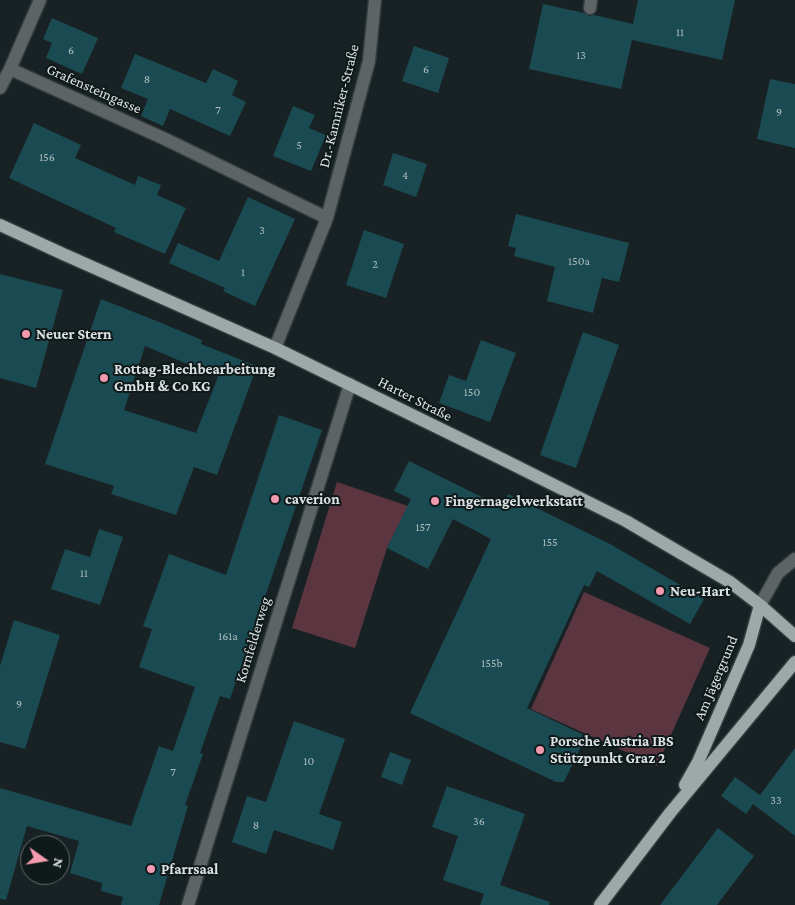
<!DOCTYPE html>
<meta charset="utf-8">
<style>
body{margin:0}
#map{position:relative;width:795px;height:905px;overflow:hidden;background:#182224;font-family:"Crimson Pro",serif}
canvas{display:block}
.north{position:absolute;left:20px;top:835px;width:50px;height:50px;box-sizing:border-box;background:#0f191a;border:1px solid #61696a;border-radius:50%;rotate:103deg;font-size:14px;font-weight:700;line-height:20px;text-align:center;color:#dbe1e2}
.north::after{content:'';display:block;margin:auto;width:18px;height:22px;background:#f29ab0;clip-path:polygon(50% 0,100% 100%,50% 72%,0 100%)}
</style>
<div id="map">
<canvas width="795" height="905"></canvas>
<div class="north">N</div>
</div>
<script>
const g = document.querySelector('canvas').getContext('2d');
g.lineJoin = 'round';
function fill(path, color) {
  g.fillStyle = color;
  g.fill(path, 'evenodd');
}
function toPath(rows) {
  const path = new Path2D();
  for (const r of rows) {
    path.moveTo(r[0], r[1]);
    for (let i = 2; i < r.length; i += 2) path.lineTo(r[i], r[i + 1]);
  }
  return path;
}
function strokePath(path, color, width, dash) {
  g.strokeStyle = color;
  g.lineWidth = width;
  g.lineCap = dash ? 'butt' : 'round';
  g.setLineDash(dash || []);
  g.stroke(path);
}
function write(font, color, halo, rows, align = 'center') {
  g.font = font + ' "Crimson Pro",serif';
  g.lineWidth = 4;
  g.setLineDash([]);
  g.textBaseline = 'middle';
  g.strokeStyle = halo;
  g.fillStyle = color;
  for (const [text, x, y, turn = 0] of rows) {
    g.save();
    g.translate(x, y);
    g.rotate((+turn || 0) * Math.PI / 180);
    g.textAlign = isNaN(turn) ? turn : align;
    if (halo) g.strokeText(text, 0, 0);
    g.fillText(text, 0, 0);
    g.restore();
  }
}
fill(toPath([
 [337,482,408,506,387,548,355,648,292,628],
 [584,592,710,648,657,766,531,709]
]), '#5b3640');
fill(toPath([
 [638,0,735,0,722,60,632,40,621,89,529,69,543,4,584,13,589,16,594,15,633,24],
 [52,18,98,38,82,74,46,58,52,43,43,39],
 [414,46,449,58,438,93,402,81],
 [135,54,206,83,213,69,238,81,232,95,246,102,230,136,170,109,163,126,141,116,148,99,121,88],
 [770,79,795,84,795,148,757,139],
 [293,106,315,115,309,128,326,135,311,171,273,156],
 [34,123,81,145,75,158,135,185,138,176,161,185,157,195,186,208,165,254,114,232,116,228,9,178],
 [393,153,427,164,416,197,383,185],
 [248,197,295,219,255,306,223,291,225,288,169,263,178,243,219,261],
 [516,214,629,243,619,282,602,278,593,313,547,301,555,267,514,256,516,248,508,246],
 [364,230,404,244,386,298,346,285],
 [0,274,63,290,36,388,0,378],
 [101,299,154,320,202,340,201,344,257,366,217,475,194,467,176,515,111,494,114,486,45,464],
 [145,346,218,377,196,433,124,410],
 [583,332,619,345,576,468,540,455],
 [481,340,516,353,490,422,439,403,449,375,466,381],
 [279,415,322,430,230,699,220,696,200,753,203,754,185,805,188,806,159,905,121,905,123,897,101,891,102,883,70,873,79,841,27,826,6,900,0,899,0,788,131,826,159,746,173,751,195,687,139,667,152,629,143,626,169,554,226,575],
 [409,461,502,507,508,494,610,544,704,599,690,624,597,571,589,587,584,585,527,708,586,736,564,782,556,782,410,713,491,539,453,519,428,569,387,548,411,499,394,491],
 [99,529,123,537,100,605,51,589,65,549,90,557],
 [14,620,60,635,25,749,0,742,0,666],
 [294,721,345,739,319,814,342,822,333,850,274,830,266,854,232,842,247,796,266,802],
 [795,748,795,836,753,804,746,814,721,796,735,777,760,795,757,799],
 [390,752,411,760,402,785,381,777],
 [447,786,525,814,500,885,550,902,549,905,480,905,484,894,443,880,458,836,432,827],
 [718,828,754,856,717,905,660,905]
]), '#1b4b52');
const minor = toPath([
 [590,8,591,0],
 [10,69,165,139,327,218],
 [0,88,10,69,40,0],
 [275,348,327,218,369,61,375,0],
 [760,605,778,573,795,559],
 [188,905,350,384]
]);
const major = toPath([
 [0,225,63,254,275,348,504,460,626,521,730,582,760,605,795,636],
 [685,785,698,762,749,645,760,605],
 [600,905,670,813,795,662]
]);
strokePath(minor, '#333d3f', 15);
strokePath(major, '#333d3f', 15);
strokePath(minor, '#5e6364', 12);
strokePath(major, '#9da8a9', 12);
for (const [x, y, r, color] of [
 [26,334,5,"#f29ab0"],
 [104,378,5,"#f29ab0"],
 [275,499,5,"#f29ab0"],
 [435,501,5,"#f29ab0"],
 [660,591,5,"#f29ab0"],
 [540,750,5,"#f29ab0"],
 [151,869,5,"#f29ab0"]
]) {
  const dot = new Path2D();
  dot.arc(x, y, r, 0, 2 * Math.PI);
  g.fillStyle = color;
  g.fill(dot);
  strokePath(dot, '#0f191a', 2);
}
write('12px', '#abbcbe', null, [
 ["11",680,32],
 ["6",71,50],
 ["13",581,55],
 ["6",426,69],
 ["8",147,79],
 ["7",218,110],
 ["9",779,112],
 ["5",299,145],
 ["156",47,157],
 ["4",405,175],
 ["3",262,230],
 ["150a",579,261],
 ["2",375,264],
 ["1",243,272],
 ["150",472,392],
 ["157",423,527],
 ["155",550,542],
 ["11",84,573],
 ["161a",228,636],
 ["155b",492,663],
 ["9",19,704],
 ["10",309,761],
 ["7",173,772],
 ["33",776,800],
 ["36",479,821],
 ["8",256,825]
]);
write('15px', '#dbe1e2', '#0f191a', [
 ["Grafensteingasse",94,89,24],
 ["Dr.-Kamniker-Straße",339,106,-76],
 ["Harter Straße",415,399,27],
 ["Kornfelderweg",253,640,-73],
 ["Am Jägergrund",716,678,-67]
]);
write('bold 15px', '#dbe1e2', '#0f191a', [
 ["Neuer Stern",36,334],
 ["Rottag-Blechbearbeitung",114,369],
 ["GmbH & Co KG",114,386],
 ["caverion",285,499],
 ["Fingernagelwerkstatt",445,501],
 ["Neu-Hart",670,591],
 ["Porsche Austria IBS",550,741],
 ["Stützpunkt Graz 2",550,758],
 ["Pfarrsaal",161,869]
], 'left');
</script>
